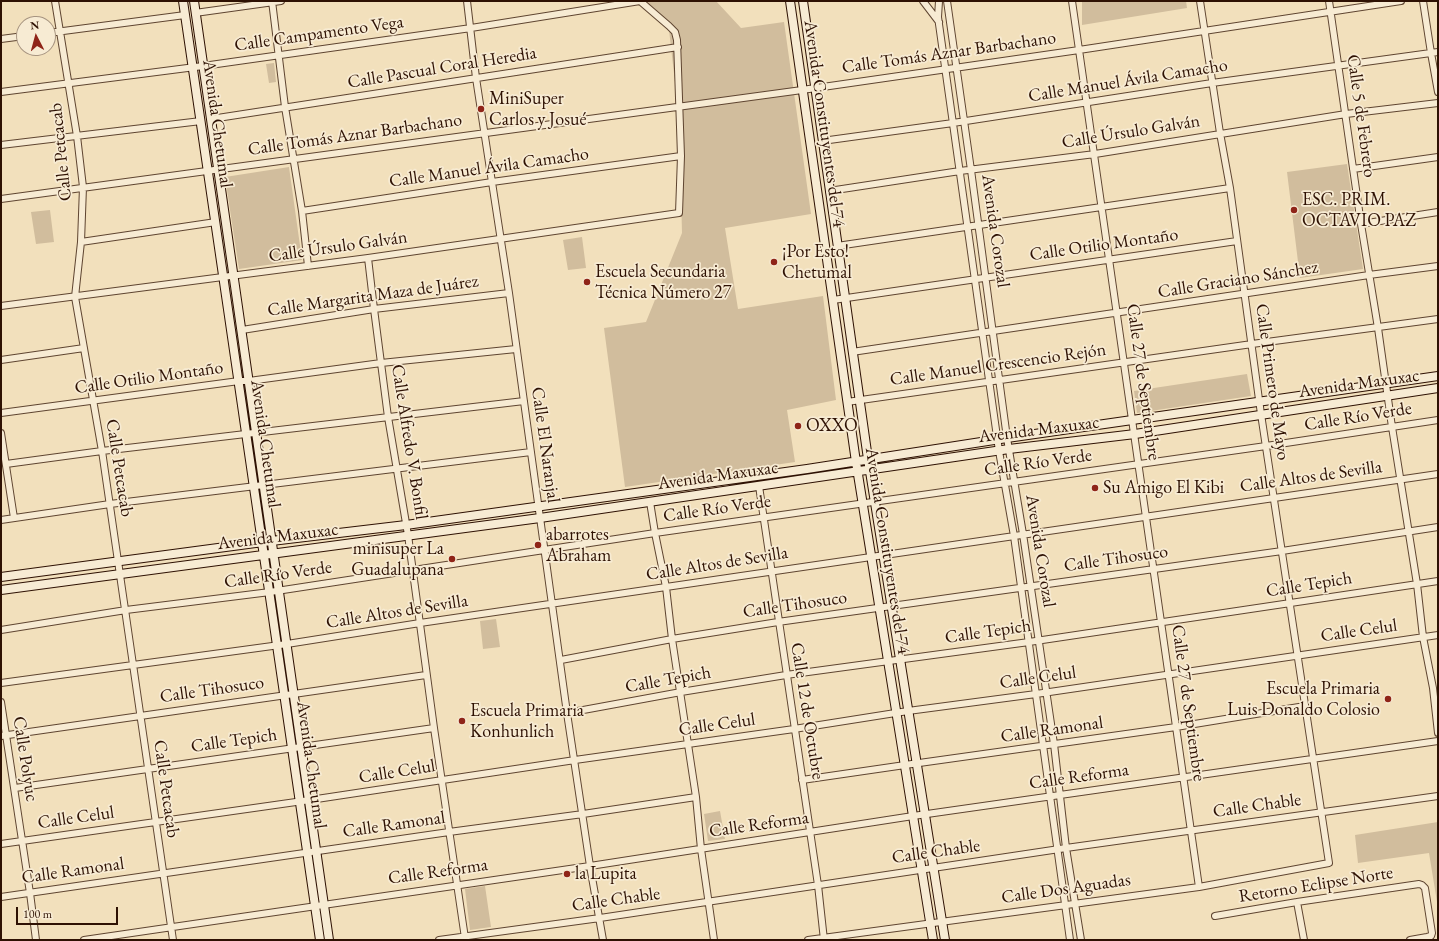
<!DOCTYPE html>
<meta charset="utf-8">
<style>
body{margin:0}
#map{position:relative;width:1439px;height:941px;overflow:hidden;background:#f2e0bc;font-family:"EB Garamond",serif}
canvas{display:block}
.frame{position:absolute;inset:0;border:2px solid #2e1103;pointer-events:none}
.north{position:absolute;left:16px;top:16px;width:40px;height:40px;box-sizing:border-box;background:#f7ebd3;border:1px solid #a79480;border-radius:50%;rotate:354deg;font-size:11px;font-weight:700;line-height:16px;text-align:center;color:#2e1103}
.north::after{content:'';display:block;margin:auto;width:14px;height:18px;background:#8f2418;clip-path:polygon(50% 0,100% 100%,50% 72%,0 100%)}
.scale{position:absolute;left:16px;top:907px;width:102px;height:18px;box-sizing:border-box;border:2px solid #2e1103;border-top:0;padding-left:5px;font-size:12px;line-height:14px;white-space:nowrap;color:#2e1103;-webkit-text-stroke:3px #f7ebd3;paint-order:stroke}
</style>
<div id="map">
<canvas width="1439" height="941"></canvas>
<div class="frame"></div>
<div class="north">N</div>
<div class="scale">100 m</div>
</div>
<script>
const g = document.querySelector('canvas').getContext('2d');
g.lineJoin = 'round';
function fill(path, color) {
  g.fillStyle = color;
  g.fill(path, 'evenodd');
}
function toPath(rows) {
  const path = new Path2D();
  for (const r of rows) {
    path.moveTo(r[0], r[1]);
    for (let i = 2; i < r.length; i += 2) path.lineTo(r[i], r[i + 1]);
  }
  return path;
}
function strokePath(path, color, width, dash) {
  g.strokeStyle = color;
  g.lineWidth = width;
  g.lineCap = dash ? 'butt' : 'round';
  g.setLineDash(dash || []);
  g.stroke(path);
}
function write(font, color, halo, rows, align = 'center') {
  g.font = font + ' "EB Garamond",serif';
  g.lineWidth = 3.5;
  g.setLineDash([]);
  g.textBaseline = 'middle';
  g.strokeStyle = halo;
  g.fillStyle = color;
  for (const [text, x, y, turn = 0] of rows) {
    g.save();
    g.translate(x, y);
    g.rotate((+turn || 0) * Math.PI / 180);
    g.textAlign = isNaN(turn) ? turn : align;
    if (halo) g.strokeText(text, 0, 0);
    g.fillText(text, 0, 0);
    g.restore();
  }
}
fill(toPath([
 [635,1,716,1,741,28,784,22,811,214,725,228,738,309,823,296,836,400,787,410,795,462,625,487,604,328,646,322,682,233,679,117,669,30],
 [1082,1,1186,1,1187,8,1082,25],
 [274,63,276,82,269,83,266,64],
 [1347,164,1363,269,1300,278,1287,172],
 [289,167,302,260,239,269,225,177],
 [50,210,54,242,36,244,31,212],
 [582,237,586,268,568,270,563,240],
 [1247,374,1251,396,1137,413,1134,391],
 [496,619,500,647,483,649,480,621],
 [720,811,725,839,708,841,704,814],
 [1438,822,1438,908,1429,853,1358,863,1355,835],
 [485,886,491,927,470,930,465,889]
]), '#d1bd9d');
const minor = toPath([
 [55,1,77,136,83,187,81,242,75,297,102,451,173,940],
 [272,1,285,107,302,211,308,266],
 [467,1,476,78,509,293,567,713,590,866,603,940],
 [923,1,939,22],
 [939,1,938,17,999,451,1014,536,1070,940],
 [947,1,971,170,1007,438,1023,534,1054,744,1066,848,1081,940],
 [1072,1,1199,887],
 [1329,1,1361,224,1378,328,1392,427,1417,584,1423,637,1433,688,1438,733],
 [1423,1,1431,53,1438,92],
 [195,13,281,1],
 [48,33,185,15],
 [1,39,24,36],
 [1,92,203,66,471,28,640,1],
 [211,119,678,47],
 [822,141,953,123,1212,83,1438,52],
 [1,145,201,121],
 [1353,169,1438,157],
 [829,191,960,171,1095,154,1346,114,1438,103],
 [1,199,802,90,1079,50,1401,1],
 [302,211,492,182,681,156],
 [1361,224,1438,212],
 [81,242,216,222],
 [837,246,1230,188],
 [368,258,374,309,388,417,408,535,434,728,465,938],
 [833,300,1237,241],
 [1,306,368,258,679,213,681,156,677,40,675,32,669,26,640,1],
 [242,330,374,309,509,293],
 [852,352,1369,275,1438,266],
 [1,360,84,348],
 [847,402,1252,344,1438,319],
 [1,413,239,381,249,381,381,363,516,349],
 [1,433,14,518],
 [6,464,102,451,524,401],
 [759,486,818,885,824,940],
 [650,502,655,533,666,587,672,639,696,797,701,849,714,940],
 [1,520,110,504,531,452],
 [1,630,126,610,270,592,655,533,1266,446,1438,420],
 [561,660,672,639,778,622,1282,551,1438,527],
 [1,683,287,644,420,623,1438,474],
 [1,702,30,893,36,940],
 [567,713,681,692,786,675,1029,642,1438,581],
 [1,736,426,675],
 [802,780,905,765,1176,727,1305,706],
 [15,788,434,728],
 [1,844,310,800,575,760,794,729,908,711,1036,694,1438,635],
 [1,897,449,832,583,814,696,797],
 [1297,902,1304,940],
 [1215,916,1297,902,1419,884,1422,885,1425,888,1432,933,1431,936,1427,937,1410,940],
 [84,940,590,866,913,816,1438,741],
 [439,940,600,918,1066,848,1438,796],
 [808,940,1199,887,1329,863,1261,414,1230,188,1220,133,1200,1]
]);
const secondary = toPath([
 [183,1,320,940],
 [194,1,329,940],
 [790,1,856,462,933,940],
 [803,1,868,459,945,940],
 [1,577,263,542,406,525,807,469,1007,438,1438,376],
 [1,590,540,518,1009,449,1135,434,1438,388]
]);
strokePath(minor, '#5f4531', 8);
strokePath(secondary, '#2e1103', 10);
strokePath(minor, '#f7ebd3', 6);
strokePath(secondary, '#f7ebd3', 8);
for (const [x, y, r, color] of [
 [481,109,4,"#8f2418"],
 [1294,210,4,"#8f2418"],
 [774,262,4,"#8f2418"],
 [587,282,4,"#8f2418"],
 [798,426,4,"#8f2418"],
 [1095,488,4,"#8f2418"],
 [538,545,4,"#8f2418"],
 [452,559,4,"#8f2418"],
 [1388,699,4,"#8f2418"],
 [462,721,4,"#8f2418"],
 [567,874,4,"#8f2418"]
]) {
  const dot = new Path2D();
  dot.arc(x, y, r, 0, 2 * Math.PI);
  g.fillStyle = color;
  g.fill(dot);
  strokePath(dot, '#f7ebd3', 1.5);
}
write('18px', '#2e1103', '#f7ebd3', [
 ["Calle Campamento Vega",319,34,-8],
 ["Calle Tomás Aznar Barbachano",949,53,-8],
 ["Calle Pascual Coral Heredia",442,68,-9],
 ["Calle Manuel Ávila Camacho",1128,81,-9],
 ["Calle 5 de Febrero",1361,116,82],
 ["Avenida Chetumal",217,124,82],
 ["Avenida Constituyentes del 74",824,124,82],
 ["Calle Úrsulo Galván",1131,132,-9],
 ["Calle Tomás Aznar Barbachano",355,135,-8],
 ["Calle Petcacab",61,152,-96],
 ["Calle Manuel Ávila Camacho",489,168,-8],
 ["Avenida Corozal",995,231,82],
 ["Calle Otilio Montaño",1104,245,-8],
 ["Calle Úrsulo Galván",338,247,-8],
 ["Calle Graciano Sánchez",1238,280,-9],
 ["Calle Margarita Maza de Juárez",373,296,-8],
 ["Calle Manuel Crescencio Rejón",998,365,-8],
 ["Calle Otilio Montaño",149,378,-8],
 ["Calle 27 de Septiembre",1143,382,82],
 ["Calle Primero de Mayo",1272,382,82],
 ["Avenida Maxuxac",1359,384,-8],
 ["Calle Río Verde",1358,417,-9],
 ["Avenida Maxuxac",1039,430,-7],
 ["Calle Alfredo V. Bonfil",409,442,81],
 ["Avenida Chetumal",265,444,82],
 ["Calle El Naranjal",545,445,82],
 ["Calle Río Verde",1038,463,-8],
 ["Calle Petcacab",119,468,81],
 ["Avenida Maxuxac",718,476,-8],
 ["Calle Altos de Sevilla",1311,477,-8],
 ["Calle Río Verde",717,509,-8],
 ["Avenida Maxuxac",278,537,-7],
 ["Avenida Constituyentes del 74",887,551,81],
 ["Avenida Corozal",1040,551,81],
 ["Calle Tihosuco",1116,559,-8],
 ["Calle Altos de Sevilla",717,564,-9],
 ["Calle Río Verde",278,575,-8],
 ["Calle Tepich",1309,585,-9],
 ["Calle Tihosuco",795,605,-8],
 ["Calle Altos de Sevilla",397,612,-9],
 ["Calle Celul",1359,631,-8],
 ["Calle Tepich",988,632,-8],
 ["Calle Celul",1038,678,-8],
 ["Calle Tepich",668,680,-10],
 ["Calle Tihosuco",212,690,-8],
 ["Calle 27 de Septiembre",1188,703,82],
 ["Calle 12 de Octubre",807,711,81],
 ["Calle Celul",717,725,-8],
 ["Calle Ramonal",1052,730,-8],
 ["Calle Tepich",234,741,-8],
 ["Calle Polyuc",25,759,81],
 ["Avenida Chetumal",311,765,82],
 ["Calle Celul",397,772,-9],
 ["Calle Reforma",1079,777,-8],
 ["Calle Petcacab",166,789,82],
 ["Calle Chable",1257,806,-8],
 ["Calle Celul",76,818,-8],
 ["Calle Ramonal",394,825,-8],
 ["Calle Reforma",759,825,-8],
 ["Calle Chable",936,852,-8],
 ["Calle Ramonal",73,871,-8],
 ["Calle Reforma",438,872,-8],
 ["Retorno Eclipse Norte",1316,885,-9],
 ["Calle Dos Aguadas",1066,889,-8],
 ["Calle Chable",616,900,-8]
]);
write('18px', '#2e1103', '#f7ebd3', [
 ["MiniSuper",489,99],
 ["Carlos y Josué",489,120],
 ["ESC. PRIM.",1302,200],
 ["OCTAVIO PAZ",1302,221],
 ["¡Por Esto!",782,252],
 ["Chetumal",782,273],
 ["Escuela Secundaria",595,272],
 ["Técnica Número 27",595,293],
 ["OXXO",806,426],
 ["Su Amigo El Kibi",1103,488],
 ["abarrotes",546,535],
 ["Abraham",546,556],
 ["minisuper La",444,549,"right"],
 ["Guadalupana",444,570,"right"],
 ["Escuela Primaria",1380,689,"right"],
 ["Luis Donaldo Colosio",1380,710,"right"],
 ["Escuela Primaria",470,711],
 ["Konhunlich",470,732],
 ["la Lupita",575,874]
], 'left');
</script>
